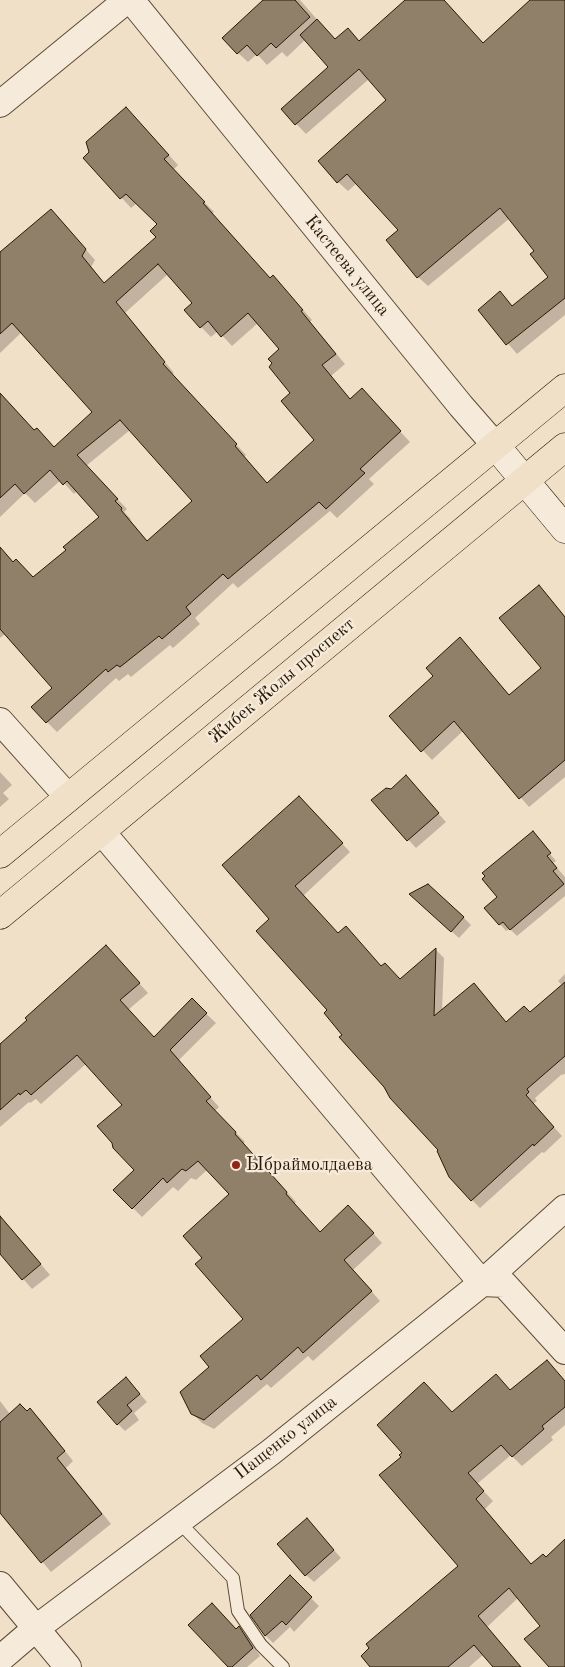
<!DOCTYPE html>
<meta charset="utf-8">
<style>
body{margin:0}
canvas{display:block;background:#f1e0c8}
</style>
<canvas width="565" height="1667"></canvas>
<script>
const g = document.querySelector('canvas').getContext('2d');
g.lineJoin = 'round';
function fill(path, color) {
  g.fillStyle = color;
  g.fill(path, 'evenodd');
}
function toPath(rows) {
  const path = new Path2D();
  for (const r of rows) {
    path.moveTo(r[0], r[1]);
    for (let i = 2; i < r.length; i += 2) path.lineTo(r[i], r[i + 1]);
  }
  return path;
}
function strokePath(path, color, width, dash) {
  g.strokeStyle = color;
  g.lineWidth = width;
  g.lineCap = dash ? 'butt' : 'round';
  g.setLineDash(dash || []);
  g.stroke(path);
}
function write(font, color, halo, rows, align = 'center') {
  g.font = font + ' "Old Standard TT",serif';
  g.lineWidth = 4.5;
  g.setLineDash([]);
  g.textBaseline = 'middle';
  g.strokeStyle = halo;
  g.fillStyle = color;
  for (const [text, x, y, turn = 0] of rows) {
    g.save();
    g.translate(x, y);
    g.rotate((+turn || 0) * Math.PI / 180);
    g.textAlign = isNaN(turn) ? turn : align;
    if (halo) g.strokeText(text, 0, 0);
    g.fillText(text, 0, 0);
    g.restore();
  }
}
fill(toPath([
 [265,0,300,0,335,40,359,42,407,0,443,0,484,44,532,0,565,0,565,315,517,354,479,310,500,293,513,307,550,277,536,251,510,218,428,286,418,277,400,230,357,183,348,191,338,182,388,101,369,79,306,134,282,109,330,67,306,39,287,57,282,52,267,65,257,54,248,62,238,53],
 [126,108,178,165,173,170,214,212,212,214,271,279,283,287,312,320,310,322,345,364,331,376,351,400,371,400,410,442,369,479,374,484,337,518,330,511,238,588,233,583,195,618,200,624,173,648,170,645,131,677,128,674,119,681,116,678,57,732,47,722,53,688,5,634,0,638,0,547,14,563,33,578,67,550,101,517,77,491,74,494,61,480,35,503,25,493,0,517,0,400,54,448,93,412,22,332,0,353,0,254,60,220,95,260,91,267,105,284,158,237,159,224,137,203,131,208,85,158],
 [168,274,194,303,201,327,211,337,218,331,232,346,258,323,281,349,292,393,316,440,268,484,244,457,246,455,172,374,174,373,125,313],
 [130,430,193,501,148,542,130,520,131,519,124,512,127,509,86,466],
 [548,596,565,617,565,777,529,807,463,731,432,760,390,716,510,696,542,668],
 [0,772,12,785,3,793,9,799,0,807],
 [413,785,446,822,416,848,373,801,391,790],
 [307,806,350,852,303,896,338,934,401,980,436,950,444,958,442,1011,482,993,507,1023,530,1013,563,986,558,981,565,974,565,1074,561,1075,535,1098,537,1101,533,1104,562,1136,544,1153,542,1152,480,1208,472,1200,440,1150,343,1035,271,919],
 [533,833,556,861,553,863,565,877,565,896,517,936,510,929,506,931,486,908,499,897,487,876],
 [418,902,463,917,471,925,459,938],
 [106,946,148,993,128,1010,154,1038,192,1000,216,1023,178,1061,219,1107,215,1111,245,1142,243,1144,296,1202,294,1204,321,1234,358,1216,382,1243,353,1270,380,1301,313,1361,308,1356,271,1388,267,1384,214,1429,202,1423,192,1413,211,1367,245,1319,204,1258,231,1194,207,1170,196,1180,191,1178,178,1191,173,1187,142,1217,115,1190,135,1170,124,1105,87,1063,41,1104,36,1099,30,1103,29,1102,0,1127,0,1046],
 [0,1216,50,1275,32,1289,0,1252],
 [547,1361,565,1381,565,1425,551,1437,553,1440,522,1466,511,1455,477,1484,493,1501,485,1509,532,1565,546,1558,565,1541,565,1667,550,1667,542,1626,518,1598,487,1627,521,1667,495,1667,484,1654,469,1667,372,1667,459,1566,453,1413,510,1391],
 [133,1386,147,1402,134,1413,139,1420,125,1431,118,1424],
 [0,1401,10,1414,27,1413,30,1410,40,1419,73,1461,66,1468,111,1524,51,1572,0,1511],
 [314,1527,341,1558,314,1582,306,1575],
 [290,1577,319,1606,294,1632,290,1627,273,1643,266,1636,252,1615],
 [239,1628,246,1635,260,1656,247,1667,230,1667,237,1630]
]), '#0003');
const building = toPath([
 [263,0,295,0,310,17,276,48,271,43,257,56,247,45,237,54,222,38,263,0],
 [405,0,444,0,483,43,530,0,565,0,565,298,506,345,478,310,500,291,512,306,548,277,530,254,534,251,500,208,417,278,386,240,398,230,347,174,337,183,318,161,386,100,359,69,295,125,281,109,328,67,300,35,317,19,335,39,348,28,359,41,405,0],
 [126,107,169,155,164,159,205,202,203,203,270,278,273,275,303,310,301,311,336,354,322,365,350,399,362,388,401,431,360,469,365,473,326,509,319,502,228,579,223,574,186,607,191,614,162,639,159,636,120,667,117,665,108,672,106,669,46,723,31,707,52,688,0,629,0,547,13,562,16,559,33,577,66,550,63,547,99,517,67,481,63,485,50,470,24,494,15,484,0,498,0,393,34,430,37,428,54,447,92,412,12,323,0,334,0,252,51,209,86,249,82,256,104,283,156,237,150,231,157,224,126,194,120,199,83,158,89,152,86,142,126,107],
 [158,264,192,303,184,310,200,328,208,321,221,337,248,313,279,349,268,359,272,363,269,367,290,393,281,401,314,440,267,483,235,446,237,444,163,364,165,362,116,302,158,264],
 [120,420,192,501,147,541,121,510,122,508,115,501,118,499,77,455,120,420],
 [539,585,565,617,565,760,519,799,454,721,421,752,389,716,433,676,426,668,460,637,509,695,541,668,499,618,539,585],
 [406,775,439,813,407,841,371,800,386,788,391,789,406,775],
 [299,796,343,843,295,886,338,933,346,926,381,966,385,963,400,979,436,948,434,1016,474,983,506,1022,524,1006,530,1012,565,982,565,1056,527,1089,529,1092,526,1095,554,1127,534,1146,533,1144,471,1201,449,1177,437,1151,438,1150,390,1098,384,1087,339,1037,342,1035,324,1013,327,1010,256,931,269,919,222,865,299,796],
 [533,831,551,853,547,856,557,868,553,871,564,884,510,930,503,922,499,925,484,908,497,897,482,879,485,876,482,873,533,831],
 [428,884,464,917,451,932,409,894,428,884],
 [106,945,140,983,120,1000,154,1037,192,998,207,1013,170,1050,211,1097,206,1101,236,1132,235,1134,287,1192,286,1194,320,1232,348,1205,374,1233,344,1260,372,1291,303,1353,298,1347,261,1380,257,1375,204,1420,191,1414,180,1392,209,1367,200,1356,243,1319,195,1264,202,1258,183,1236,229,1194,198,1161,186,1171,182,1169,167,1183,163,1178,132,1209,113,1190,134,1170,113,1148,112,1143,97,1126,122,1105,77,1055,31,1095,26,1090,20,1095,19,1093,0,1110,0,1044,27,1020,25,1018,106,945],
 [0,1216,41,1264,22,1280,0,1254,0,1216],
 [547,1360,565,1381,565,1407,542,1426,544,1429,512,1457,501,1445,468,1473,484,1491,476,1499,531,1564,543,1554,546,1557,565,1539,565,1667,549,1667,524,1639,540,1626,509,1588,478,1616,521,1667,493,1667,474,1645,448,1667,370,1667,361,1656,369,1648,366,1644,458,1566,379,1475,401,1457,399,1455,402,1453,377,1425,424,1382,452,1412,496,1374,510,1390,547,1360],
 [126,1377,140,1394,127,1405,132,1411,117,1425,97,1402,126,1377],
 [20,1404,27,1411,30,1408,65,1451,57,1458,102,1514,41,1563,0,1513,0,1422,20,1404],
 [307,1518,334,1550,305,1576,277,1544,307,1518],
 [290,1575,312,1597,286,1625,282,1621,265,1636,250,1615,290,1575],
 [212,1603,236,1629,239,1626,253,1648,232,1667,228,1667,188,1625,212,1603]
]);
fill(building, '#918069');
strokePath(building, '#291803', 1);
const lane = toPath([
 [178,1521,233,1578,238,1611,261,1645,283,1667]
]);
const street = toPath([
 [131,0,461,406,495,445],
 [0,104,127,0],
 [0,721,68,797],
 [101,831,482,1283,504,1284,565,1351],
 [0,1585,68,1667],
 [0,1659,35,1629,271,1452,482,1283,565,1208]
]);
const secondary = toPath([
 [495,445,565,529]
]);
const highway = toPath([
 [0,854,565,388],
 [0,915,565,447]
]);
strokePath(lane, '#5b4a34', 14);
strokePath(street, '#5b4a34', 28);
strokePath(secondary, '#291803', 29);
strokePath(highway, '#291803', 29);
strokePath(lane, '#f6ebdb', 12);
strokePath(street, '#f6ebdb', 26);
strokePath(secondary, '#f6ebdb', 28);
strokePath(highway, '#f1e0c8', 28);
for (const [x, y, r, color] of [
 [236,1165,5,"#8f2418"]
]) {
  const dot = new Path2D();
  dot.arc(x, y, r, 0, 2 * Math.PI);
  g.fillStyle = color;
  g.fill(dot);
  strokePath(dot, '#f6ebdb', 2);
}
write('18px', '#291803', '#f6ebdb', [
 ["Кастеева улица",347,266,51],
 ["Жибек Жолы проспект",282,681,-40],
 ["Пащенко улица",286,1438,-38]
]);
write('18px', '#291803', '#f6ebdb', [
 ["Ыбраймолдаева",246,1165]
], 'left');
</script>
